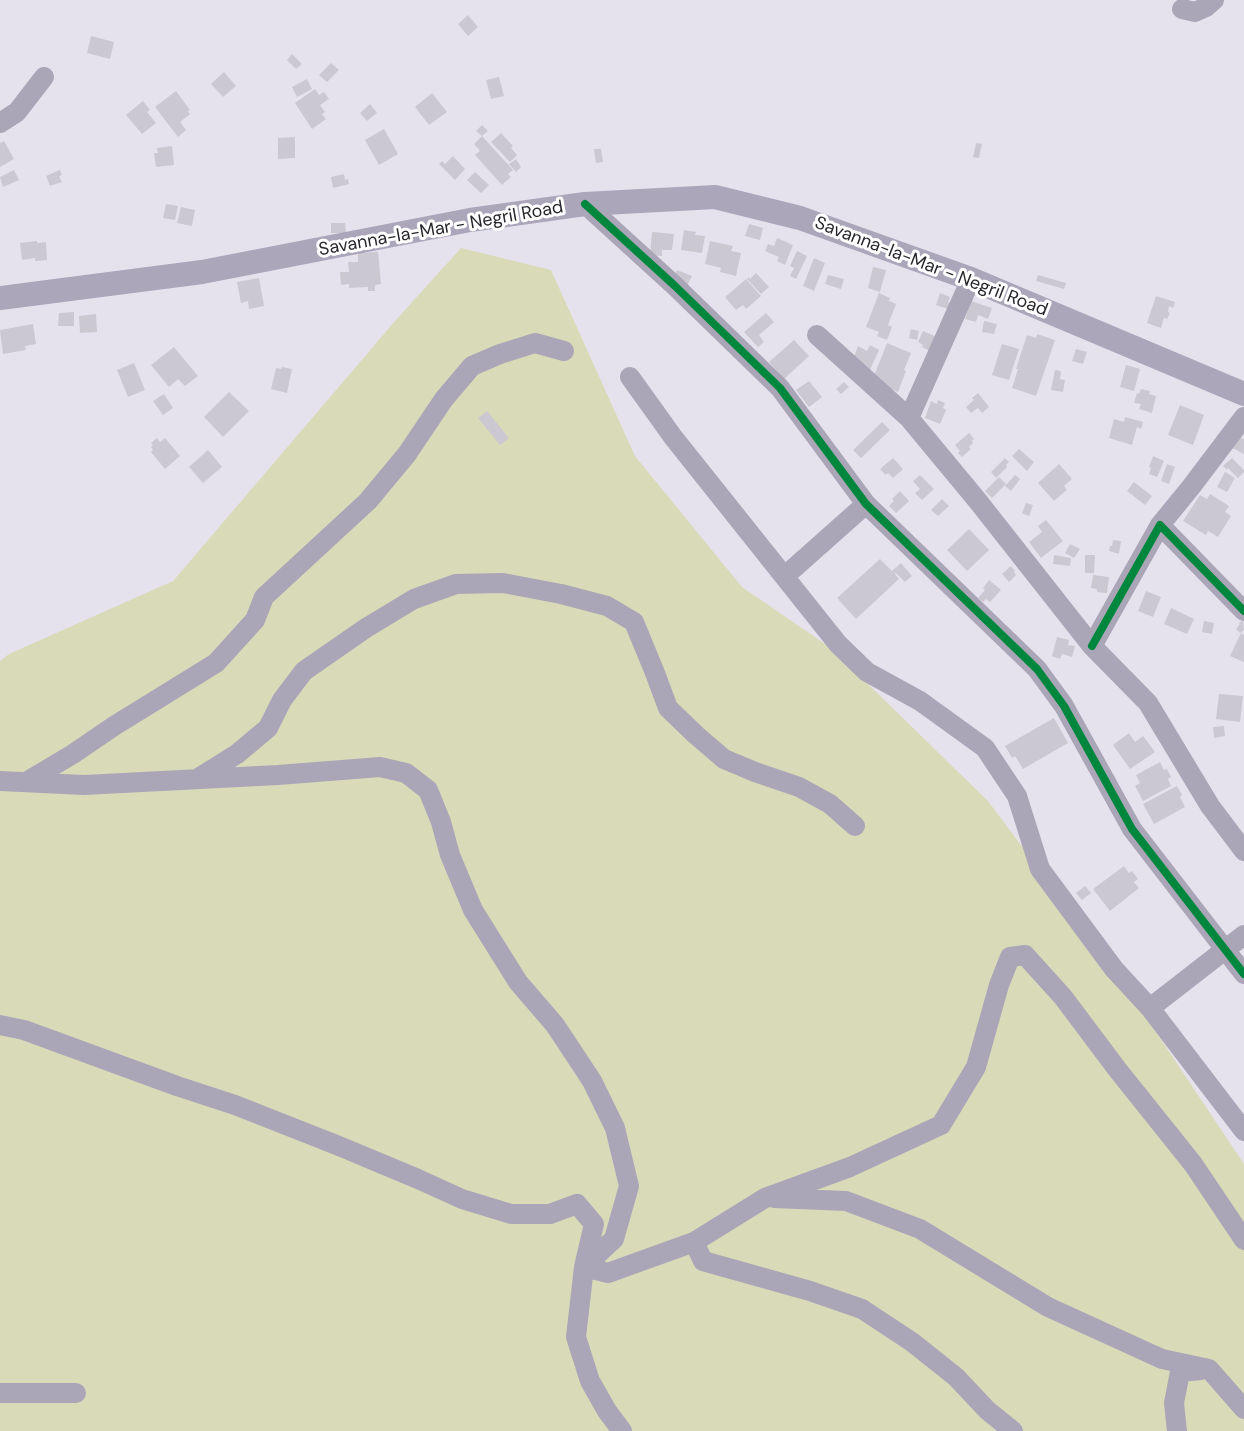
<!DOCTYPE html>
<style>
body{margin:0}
canvas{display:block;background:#e5e2ee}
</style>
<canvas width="1244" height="1431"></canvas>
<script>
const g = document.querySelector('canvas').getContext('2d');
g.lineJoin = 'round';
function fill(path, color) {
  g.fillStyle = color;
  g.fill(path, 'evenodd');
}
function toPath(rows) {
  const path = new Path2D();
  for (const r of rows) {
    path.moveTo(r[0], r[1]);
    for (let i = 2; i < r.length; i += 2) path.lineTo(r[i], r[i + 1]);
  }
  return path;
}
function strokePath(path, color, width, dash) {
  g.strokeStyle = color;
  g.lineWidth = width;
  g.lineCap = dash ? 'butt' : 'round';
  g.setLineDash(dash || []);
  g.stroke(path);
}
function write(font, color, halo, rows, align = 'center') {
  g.font = font + ' "DM Sans",sans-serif';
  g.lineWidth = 6;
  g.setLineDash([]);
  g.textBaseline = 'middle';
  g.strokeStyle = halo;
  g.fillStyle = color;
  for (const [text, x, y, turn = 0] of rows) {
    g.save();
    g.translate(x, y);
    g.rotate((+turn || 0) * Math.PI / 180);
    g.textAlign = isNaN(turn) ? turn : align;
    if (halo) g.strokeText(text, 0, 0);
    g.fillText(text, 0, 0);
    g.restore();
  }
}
fill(toPath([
 [461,248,551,270,635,456,742,587,831,648,988,801,1114,969,1244,1164,1244,1431,0,1431,0,661,9,654,173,581,395,321]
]), '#d9dbb8');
fill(toPath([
 [468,15,478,27,468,36,458,24],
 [91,36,114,42,110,59,87,53],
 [292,54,302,64,296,69,287,60],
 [331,63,339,70,327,82,319,75],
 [224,72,236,86,223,97,211,84],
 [499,77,504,96,491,99,486,80],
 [307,79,312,89,297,97,292,87],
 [315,89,319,95,324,92,329,99,320,105,325,112,322,114,326,119,312,129,295,103],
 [176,91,190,110,188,111,190,114,180,122,186,130,178,137,155,107],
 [432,93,447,112,429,125,415,107],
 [143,101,150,110,147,112,156,123,142,134,126,115],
 [370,104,377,113,367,121,360,113],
 [482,125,488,131,482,136,476,131],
 [384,129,398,154,379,165,365,140],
 [501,133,513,146,511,148,517,155,510,162,491,142],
 [482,136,513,170,508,174,511,177,502,185,475,155,480,151,474,144],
 [295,137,295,158,278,159,278,138],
 [4,141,14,159,0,167,0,143],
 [976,143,982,144,979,158,973,157],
 [172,146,174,165,156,167,154,153,158,153,157,148],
 [594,149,601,149,603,162,596,163],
 [453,156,465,169,455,180,439,164,442,161,445,164],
 [516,159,521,167,516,172,509,164],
 [14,170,19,180,3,187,0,177],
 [60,170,62,175,59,176,62,182,50,186,46,176],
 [475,172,489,185,481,193,467,180],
 [344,174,345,180,348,179,349,184,333,188,331,177],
 [166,204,178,206,175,220,163,218],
 [181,207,195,210,192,226,177,223],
 [331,223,345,223,346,233,331,233],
 [749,224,763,228,760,240,745,236],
 [684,230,696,232,695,235,705,236,702,253,681,250],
 [652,232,674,234,672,250,662,250,662,256,650,255],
 [777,238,793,245,785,265,777,261,779,257,765,251,768,244,774,246],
 [37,241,37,243,46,242,47,260,35,261,35,258,22,260,20,243],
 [710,241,733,246,731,251,741,253,736,276,720,272,721,268,705,264],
 [797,251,807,256,796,279,790,276,794,268,790,266],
 [378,252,381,284,375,285,375,291,368,291,368,287,349,288,349,284,341,285,340,272,349,272,348,262,358,262,358,253],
 [814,258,825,263,814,291,803,286],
 [873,267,886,270,880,292,868,288],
 [677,270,692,276,687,286,673,279],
 [756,273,769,287,761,294,747,279,749,277,750,279],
 [828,275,844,279,841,289,825,284],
 [1038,275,1066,283,1064,289,1036,281],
 [259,278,264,306,249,309,248,301,241,303,237,282],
 [746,279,761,296,746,309,743,305,736,310,725,297],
 [879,293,890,298,889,301,896,304,888,325,892,327,887,340,877,336,879,332,866,327],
 [940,293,950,297,948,302,950,303,948,309,936,305],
 [1156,296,1175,302,1173,308,1169,306,1168,312,1170,313,1167,319,1164,318,1161,328,1147,323],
 [971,301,992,308,988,319,978,315,976,322,965,319],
 [74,312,74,326,58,326,59,313],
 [766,313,774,322,759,335,764,342,758,347,744,332],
 [96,314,97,332,80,333,79,316],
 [984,321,997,324,994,334,982,332],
 [33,324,36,344,25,346,26,350,3,354,0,330],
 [911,329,919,331,917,340,909,338],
 [923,331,937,337,930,351,922,347,923,345,918,342],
 [1037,334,1055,340,1036,396,1012,388,1018,369,1016,369,1027,335,1036,338],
 [794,340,809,356,784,379,769,362],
 [887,343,911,353,904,370,906,371,898,392,872,381],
 [1002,344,1019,349,1009,380,992,375],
 [870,345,879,350,868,374,855,368,859,360,854,357,858,346,867,351],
 [174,347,198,376,185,386,178,379,169,387,151,365],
 [1076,349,1087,352,1083,364,1072,361],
 [134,363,145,390,128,397,117,370],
 [1126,365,1140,369,1134,391,1120,387],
 [282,367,292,369,287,393,271,389,276,368,281,369],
 [1055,370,1061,371,1060,379,1065,380,1063,392,1051,390],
 [809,381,822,397,809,407,796,390],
 [844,382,849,387,841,394,836,389],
 [1141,389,1150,391,1149,394,1156,396,1152,413,1139,409,1141,404,1134,403,1137,393,1139,394],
 [229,392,249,411,223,437,204,417],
 [978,393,989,407,982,413,978,408,971,413,966,407,974,400,972,398],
 [164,394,173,408,163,415,153,401],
 [938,400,945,403,943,408,946,410,940,424,925,418,931,401,937,404],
 [1180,405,1204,415,1193,445,1168,435],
 [487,411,509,438,500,445,478,418],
 [1125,417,1143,422,1141,429,1137,427,1132,445,1109,438,1114,419,1124,422],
 [882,422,890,430,861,458,853,450],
 [969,433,974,439,972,441,973,443,969,447,971,449,962,457,958,453,960,451,955,445],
 [1238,436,1244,439,1244,454,1232,448],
 [157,438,160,442,165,438,180,456,165,469,151,452,153,450,151,447,153,445,151,443],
 [1019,449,1034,462,1027,471,1012,456],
 [208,450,222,467,203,483,189,467],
 [1153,456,1164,461,1157,477,1149,474,1151,468,1149,467],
 [893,458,903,469,893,478,888,473,886,475,880,469],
 [1005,458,1009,462,1006,465,1007,467,996,478,991,472],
 [1232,458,1244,470,1244,472,1238,478,1228,468,1227,470,1223,466],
 [1059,464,1072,479,1064,486,1067,490,1054,501,1038,483],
 [1167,464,1175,467,1169,484,1161,481],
 [1225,472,1235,478,1227,492,1217,487],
 [920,475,934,489,922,500,915,493,920,489,913,481],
 [1015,475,1020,479,1011,491,1005,486],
 [999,477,1006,484,992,498,985,491],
 [1134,482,1152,496,1145,505,1127,491],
 [900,491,909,501,896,513,889,506,894,501,892,499],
 [1210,494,1229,506,1225,512,1231,516,1218,537,1208,531,1206,535,1183,521,1200,495,1207,499],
 [942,499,949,506,938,516,931,510],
 [1026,503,1033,505,1029,516,1022,513],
 [1046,520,1063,541,1041,558,1029,542,1042,532,1038,526],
 [969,529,989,550,967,571,947,550],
 [1113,540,1121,541,1119,554,1109,551,1110,546,1112,546],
 [1070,544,1080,549,1074,558,1065,553],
 [1054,555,1071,558,1070,566,1053,564],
 [1085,555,1095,555,1094,573,1085,573],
 [880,559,892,571,901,563,912,576,905,582,896,573,895,574,899,579,856,619,837,598],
 [1011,566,1015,571,1014,572,1016,575,1009,582,1002,574],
 [1093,575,1109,577,1107,593,1097,592,1097,589,1091,588],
 [989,580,1001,590,990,602,986,599,983,602,978,598,985,590,983,588],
 [1146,591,1161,597,1153,617,1138,611],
 [1171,608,1194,619,1187,634,1164,624],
 [1243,620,1244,630,1240,633,1236,629,1240,624,1239,623],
 [1204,621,1214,623,1212,634,1202,632],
 [1241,633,1244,635,1244,662,1230,656],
 [1057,637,1069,640,1068,645,1075,646,1072,657,1062,654,1060,659,1052,656],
 [1219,694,1243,696,1240,722,1216,719],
 [1054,718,1068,743,1023,769,1015,756,1012,758,1005,746],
 [1224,726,1225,736,1214,738,1213,727],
 [1129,733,1135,742,1143,736,1155,752,1130,769,1113,745],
 [1160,762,1164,770,1167,769,1171,777,1168,779,1171,786,1143,801,1135,786,1140,783,1136,775],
 [1177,786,1182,795,1180,797,1185,807,1154,824,1143,804],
 [1124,866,1129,873,1132,871,1138,879,1134,882,1139,888,1110,911,1093,889],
 [1085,886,1091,893,1082,900,1076,893]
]), '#cbc8d1');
strokePath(toPath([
 [1182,9,1195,12,1206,7,1214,0],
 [0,123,17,112,44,77],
 [585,204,675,286,780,388,866,504,1037,669,1064,706,1132,829,1244,974],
 [817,335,909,418,977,500,1092,646,1148,703,1210,806,1244,851],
 [630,377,673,437,838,644,867,672,920,701,985,748,1017,796,1040,869,1114,969,1150,1008,1244,1131],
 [909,418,971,279],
 [1160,525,1191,487,1244,417],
 [785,576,866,504],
 [1092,646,1160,525,1244,611],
 [200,777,237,754,268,728,282,700,304,671,366,628,414,599,456,584,503,583,561,594,607,606,634,622,655,673,668,708,696,735,724,759,755,772,799,787,830,804,855,826],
 [0,781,84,785,278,775,380,767,406,773,428,790,441,822,450,855,473,910,518,982,555,1025,592,1081,615,1128,629,1186,614,1239,584,1267],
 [26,782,73,754,114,726,216,663,255,620,264,597,368,501,407,454,444,399,472,366,500,354,535,343,564,351],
 [1150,1008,1244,935],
 [0,1025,24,1030,177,1086,235,1105,339,1146,418,1179,462,1199,511,1214,550,1214,577,1204,594,1224,584,1267],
 [774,1198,846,1201,920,1229,1048,1307,1162,1359,1209,1369,1244,1409],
 [694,1242,703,1261,810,1291,862,1309,912,1342,956,1377,987,1410,1013,1431],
 [0,1393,76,1393],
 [622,1431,607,1411,590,1381,576,1337,584,1267,608,1273,694,1242,765,1198,850,1167,941,1125,976,1067,999,985,1010,957,1025,955,1063,997,1117,1069,1193,1164,1244,1240],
 [1177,1431,1174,1403,1180,1372,1201,1370]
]), '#aaa6b8', 20);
strokePath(toPath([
 [0,298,202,272,470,220,585,204,715,197,800,218,971,279,1244,394]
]), '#aca6bb', 24);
strokePath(toPath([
 [585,204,675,286,780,388,866,504,1037,669,1064,706,1132,829,1244,974],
 [1092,646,1160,525,1244,611]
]), '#00873e', 8);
write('18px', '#27262d', '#fff', [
 ["Savanna-la-Mar - Negril Road",441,229,-10],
 ["Savanna-la-Mar - Negril Road",931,267,21]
]);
</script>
